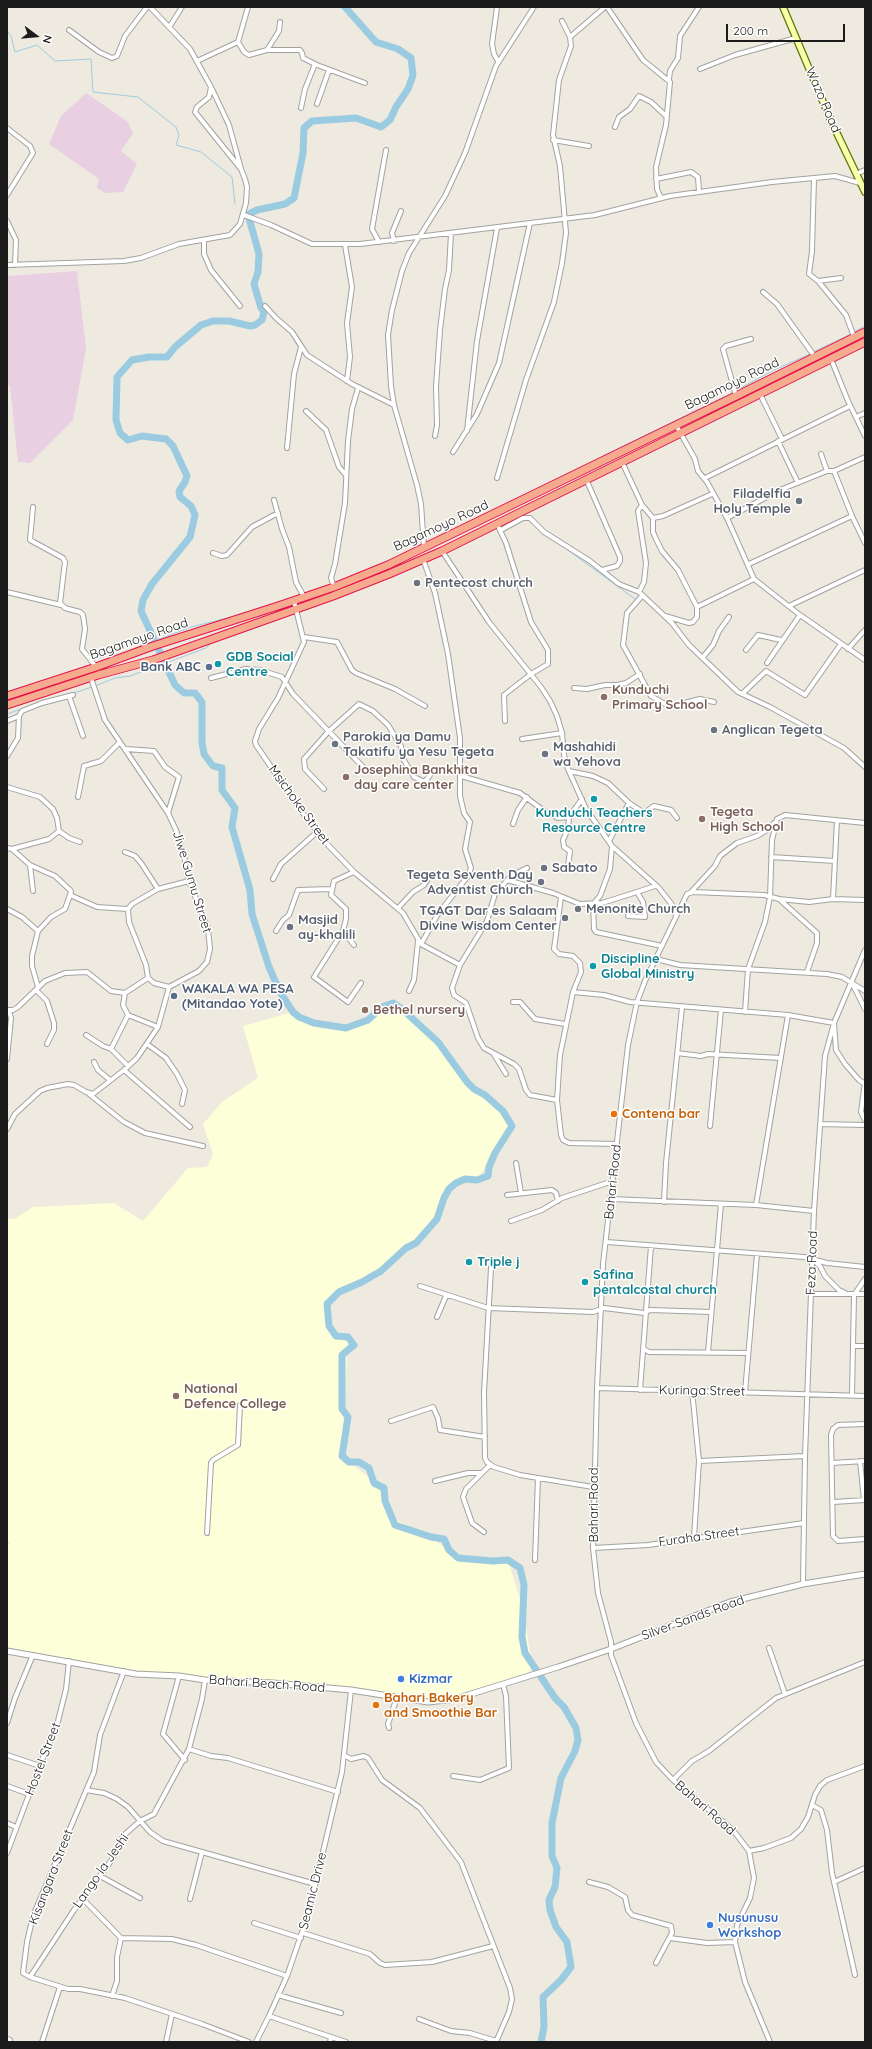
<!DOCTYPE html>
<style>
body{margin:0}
#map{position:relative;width:872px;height:2049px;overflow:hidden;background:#eeeadf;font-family:Quicksand,sans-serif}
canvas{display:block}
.frame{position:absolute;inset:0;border:8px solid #1b1b1b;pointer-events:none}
.north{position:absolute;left:16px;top:16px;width:40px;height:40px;-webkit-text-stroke:3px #fff;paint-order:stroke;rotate:106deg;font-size:11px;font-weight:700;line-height:16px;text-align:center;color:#1b1b1b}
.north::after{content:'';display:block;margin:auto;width:14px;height:18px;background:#1b1b1b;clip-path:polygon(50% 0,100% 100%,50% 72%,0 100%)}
.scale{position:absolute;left:726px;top:24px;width:119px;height:18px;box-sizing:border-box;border:2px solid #1b1b1b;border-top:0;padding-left:5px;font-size:12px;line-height:14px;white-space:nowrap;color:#1b1b1b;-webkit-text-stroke:3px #fff;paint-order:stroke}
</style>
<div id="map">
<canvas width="872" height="2049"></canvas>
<div class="frame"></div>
<div class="north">N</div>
<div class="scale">200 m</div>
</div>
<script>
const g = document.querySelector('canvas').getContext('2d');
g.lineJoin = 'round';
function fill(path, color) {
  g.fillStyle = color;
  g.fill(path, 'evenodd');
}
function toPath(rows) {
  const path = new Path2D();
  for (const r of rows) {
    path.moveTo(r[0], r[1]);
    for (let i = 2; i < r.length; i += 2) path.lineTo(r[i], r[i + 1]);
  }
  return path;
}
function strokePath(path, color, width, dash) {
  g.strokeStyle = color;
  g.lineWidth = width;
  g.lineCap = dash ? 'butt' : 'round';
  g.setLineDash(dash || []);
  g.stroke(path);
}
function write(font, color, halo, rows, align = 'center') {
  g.font = font + ' Quicksand,sans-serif';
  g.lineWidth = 3;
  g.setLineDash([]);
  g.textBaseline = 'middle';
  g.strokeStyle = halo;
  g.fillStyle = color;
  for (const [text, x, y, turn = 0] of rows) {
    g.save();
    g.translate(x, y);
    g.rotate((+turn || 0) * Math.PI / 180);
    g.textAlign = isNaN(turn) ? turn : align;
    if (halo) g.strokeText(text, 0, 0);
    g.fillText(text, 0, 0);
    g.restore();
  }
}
fill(toPath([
 [86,93,127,121,133,133,121,151,137,164,123,192,105,193,97,188,99,179,49,144,61,116],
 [77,271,86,348,73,420,30,463,18,462,10,386,7,384,7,276]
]), '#e8d0e2');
fill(toPath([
 [382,1007,402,1009,438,1042,461,1075,492,1102,512,1126,477,1180,456,1183,439,1213,416,1243,381,1271,339,1292,327,1304,329,1326,336,1336,348,1337,342,1456,378,1485,390,1517,431,1537,458,1558,508,1560,523,1609,532,1665,526,1677,455,1699,428,1702,351,1690,136,1674,7,1651,7,1546,10,1543,7,1541,7,1219,16,1218,33,1207,114,1203,143,1221,188,1168,207,1167,213,1154,203,1124,222,1102,258,1078,243,1026,293,1012,314,1023,346,1028,368,1020]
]), '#fcffd7');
strokePath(toPath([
 [7,31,11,36,15,52,37,45,55,61,91,59,93,92,138,97,176,127,179,135,176,145,201,152,232,177,235,204],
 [854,332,865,326],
 [813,352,851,334],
 [737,390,774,370,810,354],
 [603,456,732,393],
 [568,550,635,599],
 [97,663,191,627,232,617],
 [76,670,91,665],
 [95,686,115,678,130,676,163,664,206,648,210,644],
 [74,693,92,687],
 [7,714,21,709]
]), '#9acbe1', 1);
strokePath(toPath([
 [345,7,376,42,398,49,411,58,413,75,408,89,396,107,390,120,381,127,356,118,312,121,304,128,303,153,294,198,285,204,257,210,249,214,249,218,259,254,258,272,254,284,261,308,264,312,262,320,255,325,250,326,229,321,213,321,201,325,175,347,167,357,149,357,132,360,117,377,116,420,120,433,128,440,142,436,166,439,173,446,187,476,185,482,179,491,180,497,191,506,195,515,190,537,152,584,143,600,141,611,175,685,184,693,195,693,202,702,202,742,204,754,213,766,222,768,222,790,235,808,232,827,250,890,252,914,269,967,280,992,293,1012,299,1017,314,1023,346,1028,368,1020,382,1007,393,1003,402,1009,438,1042,467,1082,474,1089,485,1095,503,1111,512,1126,495,1153,489,1167,488,1176,477,1180,465,1179,456,1183,449,1189,444,1198,437,1219,416,1243,406,1248,381,1271,362,1282,339,1292,327,1304,329,1326,336,1336,348,1337,354,1345,342,1355,342,1409,348,1417,342,1456,349,1462,359,1462,369,1468,374,1483,384,1488,385,1501,395,1525,431,1537,444,1539,449,1550,458,1558,493,1561,508,1560,520,1568,524,1585,522,1637,525,1653,555,1698,564,1707,576,1728,578,1740,575,1751,561,1778,552,1823,552,1856,557,1868,555,1887,549,1900,550,1910,556,1927,567,1942,571,1967,561,1980,543,1997,544,2027,541,2042]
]), '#9acbe1', 7);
const minor = toPath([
 [497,7,492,44,494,54,498,61],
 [607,7,643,60,670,82,666,125,656,167,657,189,661,198],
 [170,26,182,7],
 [69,30,99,52,112,58,117,56,125,36,147,7],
 [570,37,605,7],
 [238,42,248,7],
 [267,50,279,31,280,22],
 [197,61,238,42,244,52,249,55,267,50,300,50,302,53,303,58,317,65,365,83],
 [700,69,735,55,796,38],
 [669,79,670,71,678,58,680,36,699,7],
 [212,89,229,125,241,169],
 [317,104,329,70],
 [301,108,305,89,315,64],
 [615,127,619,117,630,109,639,96,651,102,666,116],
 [7,128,30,146,33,153,7,195],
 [553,140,589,146],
 [856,174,865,170],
 [814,178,812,251,809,274,818,281,846,315,854,337],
 [656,179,691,172,698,177,699,192],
 [244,215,271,225,312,244,360,244,595,215,670,196,772,182,835,176,860,183],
 [7,221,16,240,15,265],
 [204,240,204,254,211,270,240,306],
 [394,241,392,233,401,211],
 [379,242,372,229,386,150],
 [345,245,352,287,347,323,350,357,347,381],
 [7,265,124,261,141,258,179,244,230,235,240,224,246,203,247,187,245,179,241,169,195,112,197,107,209,97,211,87,190,49,150,7],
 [818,281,841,278],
 [763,292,777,304,815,357],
 [265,306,276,318,292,332,307,355,352,384,394,405],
 [831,359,848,401,865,436],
 [760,394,782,439],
 [736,396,723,349,726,346,751,339],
 [306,411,326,430,339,467,346,475],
 [856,417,865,413],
 [676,425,695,459,698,471,707,482,727,518,754,579,800,615,865,660],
 [467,431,477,341,497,228],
 [435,436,437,425,436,386,440,330,445,289,449,270,451,234],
 [778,441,798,483],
 [287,448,294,374,301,347],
 [453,452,477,414,499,363,530,223],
 [821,454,827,471],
 [622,462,642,505,653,518,663,516,712,494],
 [834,471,865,457],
 [497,478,526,380,554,302,562,263,566,233,560,166,553,135,559,80,571,46,570,37,562,21],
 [705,478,850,406],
 [586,479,620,557,620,561,617,566,602,570],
 [274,500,282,529,289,547,296,582,304,597],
 [33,507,30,540,63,558,65,562,60,603,65,608,80,612,83,615,85,629,82,649,96,667],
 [653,518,653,532,656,539,662,551,678,570,697,607,754,579],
 [727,518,780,490,827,471,834,471,852,516,865,543],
 [497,524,506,543,531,622,548,650,548,664,531,674,504,695,505,721],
 [501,530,523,518,530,518,544,532,590,561,619,584,639,592,672,623,689,645,738,692,770,707,844,748,865,767],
 [424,547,421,504,417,485,394,405,391,386,388,335,392,310,402,271,409,253,445,196,465,153,496,66,534,7],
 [442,551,489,622,541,687,550,701,557,716,562,733,564,755,568,769,586,809,612,846,659,888,673,906,676,916],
 [213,553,222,556,227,555,252,527,278,513],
 [749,564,852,516],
 [334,587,331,578,335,564,345,503,348,441,352,409,358,388],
 [7,592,61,605],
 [639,592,644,582,646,563,638,511,642,505],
 [642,596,627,613,623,645,651,696,665,704,673,706,700,699,714,702],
 [294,601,304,642,278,698,259,729,255,741,256,745,302,812,326,843,354,872,403,913,421,944,460,965],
 [789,606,865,570],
 [665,616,689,623,693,622,697,617,697,607],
 [304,637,337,642,352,670,356,673,395,689,425,706],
 [848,649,865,630],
 [746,650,758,635,781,640],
 [703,657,713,645,719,631,729,617],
 [767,663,800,615],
 [211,678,246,669,260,670,282,677,293,694,363,767],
 [574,688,587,689,605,685,617,685,626,683,640,674],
 [742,694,766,671,805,695,841,644],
 [69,696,83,736],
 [7,721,19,716,22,711,42,703,73,695],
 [522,739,562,733],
 [126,749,154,751,165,767,179,777,168,813],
 [7,756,18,738,19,716],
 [569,771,593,776,608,783,629,803,644,813,654,806,671,810,677,818],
 [461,776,520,793,543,810,558,818,569,817],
 [7,787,40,797,53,809,57,818,59,831,69,838,80,842],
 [324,789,305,769,304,759,329,731,359,704,373,711,388,725,401,746,402,757,414,777,425,782,430,775],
 [78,797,84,766,101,761,120,742],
 [513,824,518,810,527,797],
 [609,841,629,803],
 [612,846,610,869,600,896,593,904,594,929,596,932,662,946],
 [7,848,12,849,49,839,59,831],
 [12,849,30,865,55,876,70,890,71,892,65,909,51,917,38,931,32,956,32,966,38,987],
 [125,852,135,856,141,863,158,889],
 [771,857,835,861],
 [30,865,33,891],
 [568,866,570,851,564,847,563,840,568,829,569,817,582,799],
 [527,868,511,876,495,894,487,921,460,965,452,988,454,995,466,1003,478,1038,484,1048,514,1064,519,1069,526,1090,530,1095,557,1100],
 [354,872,334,881,331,895,346,909,346,919,343,931,314,977,348,1002,361,983],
 [273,879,281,864,317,832],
 [507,880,553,893,580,904,602,903,637,892],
 [691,892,715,866,720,856,737,843,757,836,770,828,774,823],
 [70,895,97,907,128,909],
 [561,897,554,949,559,954,573,956,580,963,581,972,573,992,604,995,630,1002,788,1015,834,1023,836,1050,845,1064,859,1080,865,1084],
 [779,899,817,933,817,943,807,972],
 [833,899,837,820],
 [398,908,413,892,424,885,428,879],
 [7,909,22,917,38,931],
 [628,916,645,917,643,902,637,892,655,886],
 [276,931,283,920,289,915,298,890,331,889],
 [343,931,354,945],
 [421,944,438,914,468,876,471,868,465,849,470,822,464,813,460,796,460,738,448,654,435,593,423,559],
 [656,959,680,965,827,974,842,977,865,991],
 [852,983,865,1009],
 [169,987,154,983,148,978,146,965,129,922,128,909,132,904,158,889,189,881],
 [36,990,47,1001,54,1023,54,1030,47,1044],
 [409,991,414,980,418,941],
 [573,992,560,1055,557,1100,561,1135,563,1140,569,1143,617,1144],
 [125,993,123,1005,128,1015,158,1027],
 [513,1002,520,1002,535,1019,565,1024],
 [7,1010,13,1010,18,1007,45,981,65,973,87,972,111,991,125,993,148,978],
 [745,1012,748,969,765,922,770,897,772,840,777,819,785,815,865,823],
 [128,1015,111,1049,128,1066],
 [86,1035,103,1046,111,1049],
 [147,1044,166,1058,177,1074,185,1090,182,1104],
 [493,1053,506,1074],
 [677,1053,701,1056,708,1054,781,1058],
 [7,1059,11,1018,9,1010],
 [94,1062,98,1070,110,1080],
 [124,1070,190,1127],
 [865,1082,861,1112,865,1120],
 [89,1094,124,1122,145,1133,203,1146],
 [820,1124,865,1125],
 [710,1126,721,1010],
 [7,1129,15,1114,40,1091,47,1088,68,1084,74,1085,86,1092,93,1094,124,1070,137,1058,158,1027,169,987,199,971,207,962,210,949,208,929,189,881,184,856,176,830,168,813,105,720,91,678],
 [516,1163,521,1193],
 [507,1195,552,1190,556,1193,558,1201],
 [611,1199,756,1205,814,1211],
 [664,1202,666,1163,682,1007],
 [756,1205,788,1015],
 [511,1221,542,1210,562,1198,613,1181],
 [607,1242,804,1257,827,1263,865,1267],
 [813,1260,820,1266,825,1276,839,1290,847,1294,865,1294],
 [491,1268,484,1392,485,1458,487,1462,494,1467,520,1475,593,1487],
 [420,1286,488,1308,593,1312,604,1308,644,1313,650,1310,711,1312],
 [811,1294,845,1294],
 [437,1317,446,1296],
 [853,1346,865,1346],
 [644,1349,649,1352,748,1353],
 [708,1352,721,1204],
 [597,1388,865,1396],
 [640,1390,651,1246],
 [692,1390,699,1461,694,1537],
 [745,1392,757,1254],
 [852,1395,854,1295,865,1279],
 [391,1421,433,1407,438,1418,440,1430,485,1437],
 [865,1424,838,1425,833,1429,831,1435,833,1536,838,1541,865,1539],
 [699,1461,805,1456],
 [860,1461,864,1500],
 [832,1463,865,1461],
 [435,1481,468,1473,481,1473],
 [833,1502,865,1500],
 [484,1532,472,1523,463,1497,466,1489,490,1465],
 [207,1533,211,1463,213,1460,238,1445,240,1405],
 [593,1548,648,1545,804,1523],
 [535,1560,538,1478],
 [803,1584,805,1456,814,1211,825,1056,834,1023,865,950],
 [769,1648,785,1694],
 [124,1671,100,1735,94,1772,33,1916,27,1942,23,1973,30,1977,68,1989,80,1989,125,1998,202,2024,249,2042],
 [179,1676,163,1734,185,1760],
 [7,1723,15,1698,33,1655],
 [389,1728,388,1724,397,1697],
 [189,1749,211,1756,228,1758,338,1792],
 [7,1755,40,1766],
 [344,1755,351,1759,364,1756,368,1758,382,1780,420,1808,461,1862,510,1988,512,1999,509,2012,496,2042],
 [453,1776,480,1780,509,1768,506,1696,503,1684],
 [673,1780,692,1761,709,1751,776,1698,865,1662],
 [7,1786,29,1794],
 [86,1790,104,1793,117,1799,128,1807,150,1832,163,1841,315,1884],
 [812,1805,821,1810,827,1830,832,1873,855,1975],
 [7,1823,16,1827],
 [749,1851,764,1848,791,1838,801,1829,808,1817,815,1795,820,1786,827,1780,865,1766],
 [7,1853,45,1752,56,1729,66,1689,69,1661],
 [100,1876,140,1898],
 [589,1882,608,1887,625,1897,628,1910,632,1915,671,1926,672,1933,656,1963],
 [834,1882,865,1868],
 [82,1898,121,1938,117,1957,117,1981,112,1996],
 [190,1899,202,1852],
 [254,1923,301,1938],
 [303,1933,370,1954,380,1963,385,1965,432,1962,493,1946],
 [121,1938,172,1939,196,1945,287,1976],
 [670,1938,707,1943,735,1942],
 [30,1977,74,1910,111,1861,123,1836,140,1821,154,1814,156,1810,189,1749,202,1699,205,1680],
 [278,1995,341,2013],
 [419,2019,451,2031,470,2033,496,2041],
 [331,2037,346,2042],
 [7,2039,10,2040],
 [42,2042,60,1987],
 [166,2042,172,2014],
 [256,2042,269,2016],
 [330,2042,331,2037,269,2016,287,1976,308,1915,342,1772,351,1690],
 [770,2042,745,1982,735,1942,737,1925,750,1898,754,1878,749,1851,733,1830,673,1780,656,1762,636,1723,611,1655,611,1642,598,1593,593,1548,597,1388,603,1264,628,1045,637,1002,645,981,687,894,693,892,764,895,779,899,809,902,833,899,865,900]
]);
const tertiary = toPath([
 [7,1651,136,1674,179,1676,205,1680,273,1683,351,1690,428,1702,455,1699,558,1667,611,1649,730,1602,803,1584,865,1574]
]);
const secondary = toPath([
 [783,7,832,123,865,192]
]);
const trunk = toPath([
 [7,696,96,667,153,646,278,606,334,587,388,565,736,396,865,332],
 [7,705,98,675,153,660,333,596,389,574,442,551,865,342]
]);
strokePath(minor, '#a2a2a2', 6);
strokePath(tertiary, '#a2a2a2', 7);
strokePath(secondary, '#5f7400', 8);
strokePath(trunk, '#e5124b', 9);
strokePath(minor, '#fff', 4);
strokePath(tertiary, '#fff', 5);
strokePath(secondary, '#f5ffac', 5.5);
strokePath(trunk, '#f6aa8e', 7);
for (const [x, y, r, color] of [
 [799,501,4,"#6b7280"],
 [417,583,4,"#6b7280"],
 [218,664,4,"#0f9aa8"],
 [209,667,4,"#5c6f8a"],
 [604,697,4,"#8d6e63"],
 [714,730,4,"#6b7280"],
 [335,744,4,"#6b7280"],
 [545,754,4,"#6b7280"],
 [346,777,4,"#8d6e63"],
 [594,799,4,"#0f9aa8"],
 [702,819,4,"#8d6e63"],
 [544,868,4,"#6b7280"],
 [541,882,4,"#6b7280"],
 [578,909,4,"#6b7280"],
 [565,918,4,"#6b7280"],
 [290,927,4,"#6b7280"],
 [593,966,4,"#0f9aa8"],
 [174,996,4,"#5c6f8a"],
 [365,1010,4,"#8d6e63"],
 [614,1114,4,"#e8710a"],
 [469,1262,4,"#0f9aa8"],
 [585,1282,4,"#0f9aa8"],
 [176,1396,4,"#8d6e63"],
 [401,1679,4,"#3f7fe0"],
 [376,1705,4,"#e8710a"],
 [710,1925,4,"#3f7fe0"]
]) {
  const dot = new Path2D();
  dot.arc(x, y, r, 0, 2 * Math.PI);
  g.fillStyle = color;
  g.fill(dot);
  strokePath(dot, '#fff', 1.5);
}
write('13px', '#1b1b1b', '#fff', [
 ["Wazo Road",823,100,67],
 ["Bagamoyo Road",732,384,-26],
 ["Bagamoyo Road",441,526,-25],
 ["Bagamoyo Road",139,639,-19],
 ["Msichoke Street",299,805,54],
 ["Jiwe Gumu Street",192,882,73],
 ["Bahari Road",613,1182,-84],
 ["Feza Road",812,1263,-88],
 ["Kuringa Street",702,1391,1],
 ["Bahari Road",594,1505,-90],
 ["Furaha Street",699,1537,-8],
 ["Silver Sands Road",693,1618,-20],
 ["Bahari Beach Road",267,1684,4],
 ["Hostel Street",43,1759,-69],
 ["Bahari Road",705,1808,41],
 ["Lango la Jeshi",101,1871,-55],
 ["Kisangara Street",51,1877,-69],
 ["Seamic Drive",313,1891,-76]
]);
write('bold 13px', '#5b616d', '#fff', [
 ["Filadelfia",791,494,"right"],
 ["Holy Temple",791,509,"right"],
 ["Pentecost church",425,583],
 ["Anglican Tegeta",722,730],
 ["Parokia ya Damu",343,737],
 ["Takatifu ya Yesu Tegeta",343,752],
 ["Mashahidi",553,747],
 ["wa Yehova",553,762],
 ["Sabato",552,868],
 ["Tegeta Seventh Day",533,875,"right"],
 ["Adventist Church",533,890,"right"],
 ["Menonite Church",586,909],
 ["TGAGT Dar es Salaam",557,911,"right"],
 ["Divine Wisdom Center",557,926,"right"],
 ["Masjid",298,920],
 ["ay-khalili",298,935]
], 'left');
write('bold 13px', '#0d838f', '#fff', [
 ["GDB Social",226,657],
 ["Centre",226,672],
 ["Kunduchi Teachers",594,813,"center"],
 ["Resource Centre",594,828,"center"],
 ["Discipline",601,959],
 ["Global Ministry",601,974],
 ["Triple j",477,1262],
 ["Safina",593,1275],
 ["pentalcostal church",593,1290]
], 'left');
write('bold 13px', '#4e5e75', '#fff', [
 ["Bank ABC",201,667],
 ["WAKALA WA PESA",182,989,"left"],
 ["(Mitandao Yote)",182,1004,"left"]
], 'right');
write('bold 13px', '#785e54', '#fff', [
 ["Kunduchi",612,690],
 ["Primary School",612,705],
 ["Josephina Bankhita",354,770],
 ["day care center",354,785],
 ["Tegeta",710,812],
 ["High School",710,827],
 ["Bethel nursery",373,1010],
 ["National",184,1389],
 ["Defence College",184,1404]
], 'left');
write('bold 13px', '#c56008', '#fff', [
 ["Contena bar",622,1114],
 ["Bahari Bakery",384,1698],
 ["and Smoothie Bar",384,1713]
], 'left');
write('bold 13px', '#366cbe', '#fff', [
 ["Kizmar",409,1679],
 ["Nusunusu",718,1918],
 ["Workshop",718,1933]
], 'left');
</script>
